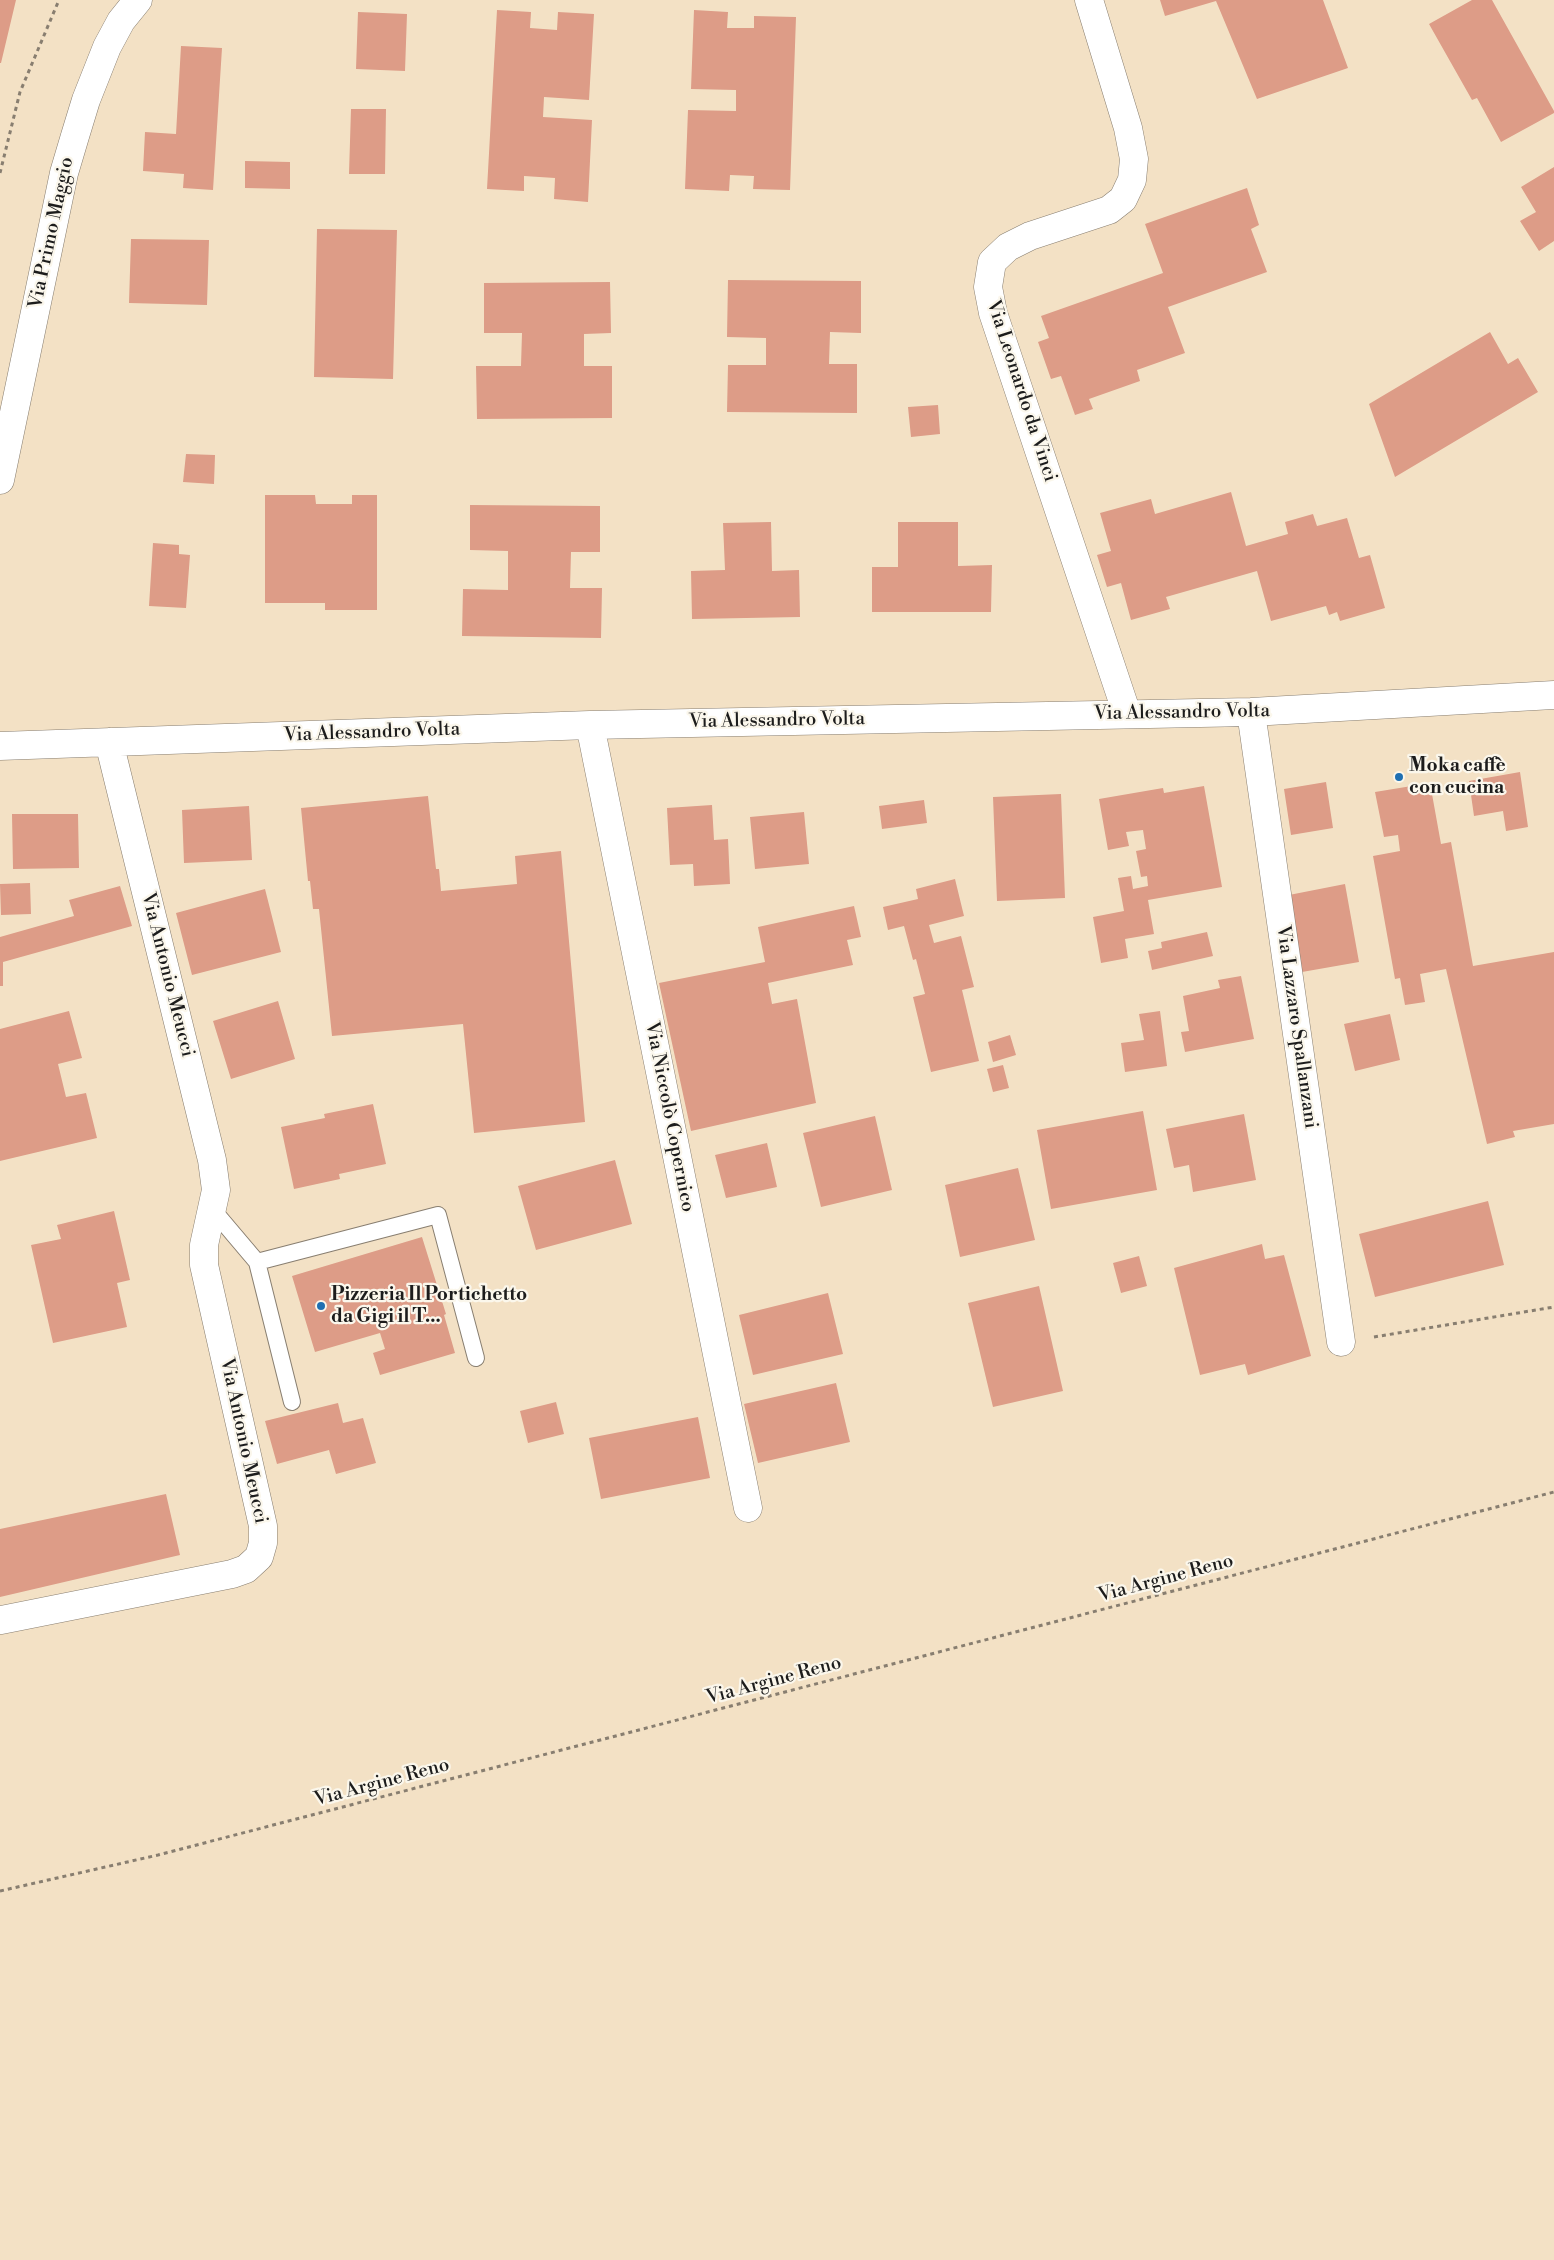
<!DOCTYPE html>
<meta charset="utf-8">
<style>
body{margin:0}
canvas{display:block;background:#f3e1c5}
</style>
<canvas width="1554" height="2260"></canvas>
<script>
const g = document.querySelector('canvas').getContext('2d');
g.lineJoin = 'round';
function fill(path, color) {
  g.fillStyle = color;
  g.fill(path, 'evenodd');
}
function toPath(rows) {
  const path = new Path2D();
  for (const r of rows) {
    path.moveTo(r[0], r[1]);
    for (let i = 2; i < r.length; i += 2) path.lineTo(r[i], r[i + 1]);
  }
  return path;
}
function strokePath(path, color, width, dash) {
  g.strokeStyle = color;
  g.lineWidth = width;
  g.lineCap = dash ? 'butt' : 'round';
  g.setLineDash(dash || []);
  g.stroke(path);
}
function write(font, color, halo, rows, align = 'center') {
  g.font = font + ' "Libre Bodoni",serif';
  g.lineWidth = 4.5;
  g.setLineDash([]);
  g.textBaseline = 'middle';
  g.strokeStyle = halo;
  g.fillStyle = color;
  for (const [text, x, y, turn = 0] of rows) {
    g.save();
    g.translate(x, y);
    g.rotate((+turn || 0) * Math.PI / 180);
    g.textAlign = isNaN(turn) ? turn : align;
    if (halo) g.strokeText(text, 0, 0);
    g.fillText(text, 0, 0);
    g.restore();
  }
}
fill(toPath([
 [0,0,16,0,1,63,0,63],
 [1160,0,1323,0,1348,68,1257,99,1216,1,1165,16],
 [1472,0,1492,0,1554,111,1554,113,1501,142,1477,98,1472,100,1429,24],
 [497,10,531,12,530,28,557,30,558,12,594,14,589,100,544,97,543,117,592,120,588,202,554,199,555,178,524,176,524,191,487,189],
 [694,10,728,12,727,28,754,28,754,16,796,17,790,190,753,189,754,176,730,175,729,191,685,189,688,110,736,111,736,90,691,89],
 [358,12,407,14,405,71,356,69],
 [181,46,222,48,213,190,183,188,184,174,143,171,145,132,176,134],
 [351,109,386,109,385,174,349,174],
 [245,161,290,162,290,189,245,188],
 [1554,167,1554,241,1539,251,1520,221,1536,212,1521,187],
 [1247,188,1259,225,1251,229,1267,272,1168,307,1185,353,1137,370,1140,381,1089,399,1093,409,1075,415,1061,376,1051,379,1038,342,1049,338,1041,316,1163,273,1145,224],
 [317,229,397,230,393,379,314,377],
 [131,239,209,240,207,305,129,303],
 [728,280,861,281,861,333,830,332,829,364,857,364,857,413,727,412,728,365,766,365,766,338,727,337],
 [610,282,611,333,584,334,584,366,612,366,612,418,477,419,476,366,521,366,522,333,484,333,484,283],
 [1490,332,1508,364,1518,358,1538,392,1395,477,1369,404],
 [938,405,940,434,911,437,908,407],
 [186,454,215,455,214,484,183,482],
 [1231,492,1246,546,1288,534,1285,522,1313,514,1317,526,1347,518,1359,558,1370,555,1385,608,1340,621,1337,612,1329,615,1326,606,1271,621,1257,571,1166,597,1170,609,1131,620,1121,583,1107,587,1097,555,1111,551,1100,513,1151,499,1155,514],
 [265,495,315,495,316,504,352,504,352,495,377,495,377,610,325,610,325,603,265,603],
 [470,505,600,506,600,552,571,552,570,588,602,588,601,638,462,636,463,589,508,590,508,551,470,550],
 [771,522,772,571,799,570,800,617,692,619,691,571,725,570,723,523],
 [898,522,958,522,958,566,992,565,991,612,872,612,872,567,898,567],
 [153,543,179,545,179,554,190,555,186,608,149,606],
 [1520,772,1528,827,1506,831,1503,811,1474,816,1469,781],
 [1326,782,1333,828,1291,835,1284,789],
 [1430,783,1441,844,1451,842,1473,966,1554,952,1554,1124,1513,1131,1515,1137,1487,1144,1446,969,1420,974,1425,1002,1405,1005,1400,978,1395,979,1373,856,1400,851,1398,835,1384,837,1375,792],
 [1204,786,1222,887,1148,900,1154,934,1125,939,1128,958,1101,963,1093,917,1124,911,1118,878,1131,876,1133,889,1148,886,1147,876,1141,877,1136,851,1146,849,1143,830,1126,832,1129,846,1108,850,1099,799,1163,788,1164,793],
 [1061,794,1065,898,997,901,993,797],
 [428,796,436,869,439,869,441,891,517,884,515,856,561,851,585,1122,474,1133,463,1024,332,1036,319,909,313,909,310,881,308,881,301,808],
 [924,800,927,823,882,829,879,806],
 [712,805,714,840,728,839,730,884,694,886,693,864,670,865,667,808],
 [249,806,252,860,184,863,182,810],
 [804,812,809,864,755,869,750,817],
 [12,814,78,814,79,868,13,869],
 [955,879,964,916,929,925,934,943,961,936,974,987,962,990,979,1061,931,1072,913,997,925,994,916,959,913,960,904,926,888,930,883,907,918,899,916,889],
 [30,883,31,914,1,915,0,884],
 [1345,884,1359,962,1302,972,1289,895],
 [120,886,132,926,3,962,3,986,0,986,0,937,74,916,69,900],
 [265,889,281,952,192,975,176,913],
 [854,906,861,937,847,940,853,965,768,983,772,1004,797,999,816,1103,691,1131,659,983,765,962,758,927],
 [1207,932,1213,956,1152,970,1148,951,1162,948,1161,942],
 [1241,976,1254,1039,1185,1052,1181,1032,1189,1031,1183,996,1220,988,1218,980],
 [278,1001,295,1059,231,1079,213,1021],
 [69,1011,82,1058,58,1064,66,1097,86,1093,97,1138,0,1161,0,1029],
 [1160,1011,1167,1066,1125,1072,1121,1043,1144,1040,1139,1014],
 [1390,1014,1400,1060,1355,1071,1344,1024],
 [1010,1035,1016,1055,993,1062,988,1042],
 [1003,1065,1009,1088,993,1092,987,1069],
 [373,1104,386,1164,339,1174,340,1179,294,1189,281,1127,325,1118,324,1114],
 [1143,1111,1157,1190,1051,1209,1037,1130],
 [1244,1114,1256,1180,1193,1192,1189,1165,1174,1168,1166,1129],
 [875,1116,892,1190,821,1207,803,1133],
 [767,1143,777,1187,726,1198,715,1155],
 [615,1160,632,1224,536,1250,518,1186],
 [1018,1168,1035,1240,960,1257,945,1185],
 [1488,1201,1504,1265,1375,1297,1359,1234],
 [114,1211,130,1280,117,1283,127,1327,53,1343,31,1245,61,1239,57,1225],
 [422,1237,446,1314,444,1315,455,1353,380,1375,373,1353,385,1349,380,1333,315,1352,292,1276],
 [1262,1244,1265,1259,1284,1255,1311,1356,1248,1375,1245,1364,1200,1375,1174,1268],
 [1139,1256,1147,1286,1121,1293,1113,1263],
 [1039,1286,1063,1391,993,1407,968,1303],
 [828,1293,843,1354,753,1375,739,1315],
 [836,1383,850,1442,758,1463,744,1404],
 [556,1402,564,1434,528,1443,520,1411],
 [338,1403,343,1423,363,1418,376,1463,336,1474,329,1450,277,1464,265,1421],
 [698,1417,710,1478,601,1499,589,1438],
 [166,1494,180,1555,0,1597,0,1529]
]), '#dd9c87');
const service = toPath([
 [213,1210,257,1262,292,1402],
 [257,1262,438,1215,476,1358]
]);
const minor = toPath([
 [1089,0,1128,128,1134,159,1132,180,1123,199,1109,210,1030,236,1008,247,992,262,988,287,993,313,1127,714],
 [1251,712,1341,1342],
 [590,725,748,1508],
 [0,746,590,725,1251,712,1554,695],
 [1,1620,232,1574,246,1569,259,1557,263,1543,263,1526,204,1265,204,1245,216,1190,212,1160,109,742]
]);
const secondary = toPath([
 [0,480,64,173,75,136,86,100,107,47,121,21,138,0]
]);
strokePath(service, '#887e70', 18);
strokePath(minor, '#887e70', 29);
strokePath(secondary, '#887e70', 29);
strokePath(toPath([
 [0,173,20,92,59,0],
 [1374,1337,1554,1307],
 [0,1891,158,1855,1554,1492]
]), '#887e70', 3, [4, 4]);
strokePath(service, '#fff', 16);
strokePath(minor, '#fff', 28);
strokePath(secondary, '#fff', 28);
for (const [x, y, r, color] of [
 [1399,777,5,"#1f6fb2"],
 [321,1306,5,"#1f6fb2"]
]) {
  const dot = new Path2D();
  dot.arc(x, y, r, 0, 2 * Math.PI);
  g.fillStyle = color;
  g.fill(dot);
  strokePath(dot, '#fbf7ec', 2);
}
write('19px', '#1c1c1c', '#fbf7ec', [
 ["Via Primo Maggio",52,233,-78],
 ["Via Leonardo da Vinci",1021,391,72],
 ["Via Alessandro Volta",1182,713,-1],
 ["Via Alessandro Volta",777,721,-1],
 ["Via Alessandro Volta",372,733,-2],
 ["Via Antonio Meucci",167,975,76],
 ["Via Lazzaro Spallanzani",1296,1027,82],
 ["Via Niccolò Copernico",669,1117,79],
 ["Via Antonio Meucci",243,1441,78],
 ["Via Argine Reno",1166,1579,-15],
 ["Via Argine Reno",774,1681,-15],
 ["Via Argine Reno",382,1783,-15]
]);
write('bold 19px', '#1c1c1c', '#fbf7ec', [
 ["Moka caffè",1409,766],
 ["con cucina",1409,788],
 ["Pizzeria Il Portichetto",331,1295],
 ["da Gigi il T...",331,1317]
], 'left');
</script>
